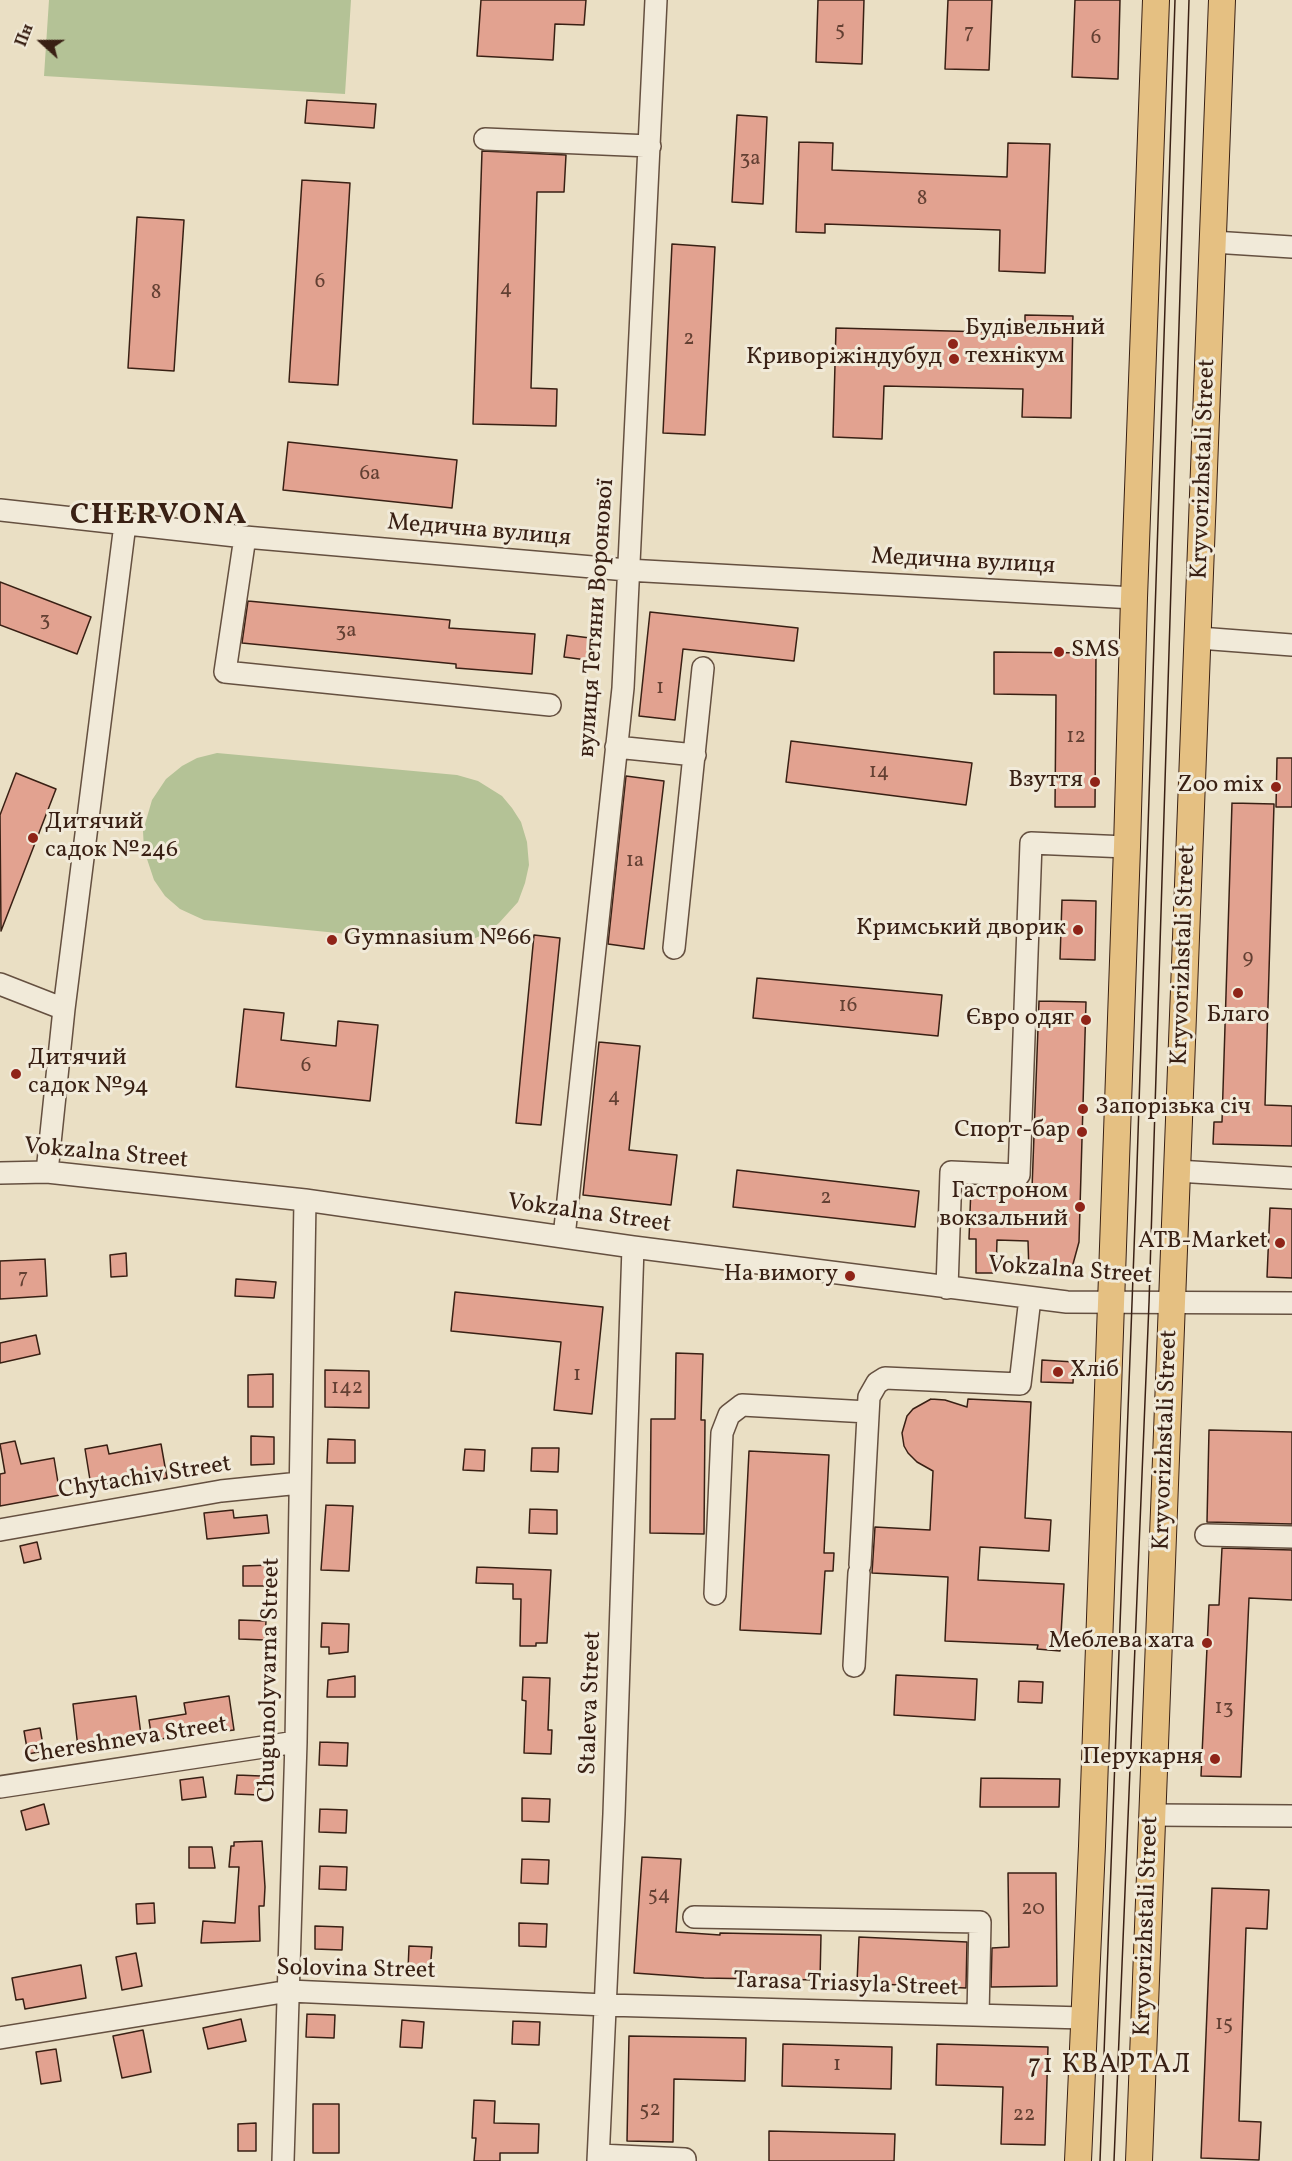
<!DOCTYPE html>
<meta charset="utf-8">
<style>
body{margin:0}
#map{position:relative;width:1292px;height:2161px;overflow:hidden;background:#eadfc4;font-family:Vollkorn,serif}
canvas{display:block}
.north{position:absolute;left:12px;top:12px;width:60px;height:60px;-webkit-text-stroke:4px #f1ead9;paint-order:stroke;rotate:291deg;font-size:16px;font-weight:700;line-height:24px;text-align:center;color:#392014}
.north::after{content:'';display:block;margin:auto;width:21px;height:27px;background:#392014;clip-path:polygon(50% 0,100% 100%,50% 72%,0 100%)}
</style>
<div id="map">
<canvas width="1292" height="2161"></canvas>
<div class="north">Пн</div>
</div>
<script>
const g = document.querySelector('canvas').getContext('2d');
g.lineJoin = 'round';
function fill(path, color) {
  g.fillStyle = color;
  g.fill(path, 'evenodd');
}
function toPath(rows) {
  const path = new Path2D();
  for (const r of rows) {
    path.moveTo(r[0], r[1]);
    for (let i = 2; i < r.length; i += 2) path.lineTo(r[i], r[i + 1]);
  }
  return path;
}
function strokePath(path, color, width, dash) {
  g.strokeStyle = color;
  g.lineWidth = width;
  g.lineCap = dash ? 'butt' : 'round';
  g.setLineDash(dash || []);
  g.stroke(path);
}
function write(font, color, halo, rows, align = 'center') {
  g.font = font + ' Vollkorn,serif';
  g.lineWidth = 6;
  g.setLineDash([]);
  g.textBaseline = 'middle';
  g.strokeStyle = halo;
  g.fillStyle = color;
  for (const [text, x, y, turn = 0] of rows) {
    g.save();
    g.translate(x, y);
    g.rotate((+turn || 0) * Math.PI / 180);
    g.textAlign = isNaN(turn) ? turn : align;
    if (halo) g.strokeText(text, 0, 0);
    g.fillText(text, 0, 0);
    g.restore();
  }
}
fill(toPath([
 [49,0,351,0,345,94,44,76],
 [217,753,457,775,478,781,502,796,512,808,521,822,527,842,529,865,525,883,518,902,499,923,485,934,468,941,451,944,204,920,193,915,180,909,165,896,154,880,144,850,143,831,152,800,166,779,182,766,197,758]
]), '#b4c296');
const building = toPath([
 [481,0,586,0,584,25,555,24,553,60,477,56,481,0],
 [818,0,864,0,862,64,816,62,818,0],
 [948,0,992,0,989,70,945,69,948,0],
 [1075,0,1120,0,1118,79,1072,77,1075,0],
 [307,100,376,104,374,128,305,123,307,100],
 [737,115,767,117,763,204,732,202,737,115],
 [799,142,833,143,832,170,1007,177,1008,143,1050,144,1045,273,999,271,1000,230,825,224,825,233,796,232,799,142],
 [482,151,566,155,564,192,537,192,531,388,557,389,556,426,473,424,482,151],
 [302,180,350,183,338,385,289,382,302,180],
 [137,217,184,220,174,371,128,368,137,217],
 [672,244,715,247,705,435,663,433,672,244],
 [1025,315,1073,316,1071,418,1022,417,1023,389,884,386,882,439,833,437,836,328,1025,333,1025,315],
 [288,442,457,460,452,508,283,490,288,442],
 [0,582,91,617,77,654,0,625,0,582],
 [248,601,450,620,449,628,535,634,532,674,456,668,456,664,242,643,248,601],
 [650,612,798,628,794,661,683,649,675,720,639,716,650,612],
 [567,635,590,638,587,660,564,657,567,635],
 [994,652,1096,653,1095,807,1055,807,1056,695,994,694,994,652],
 [791,741,972,763,966,805,786,782,791,741],
 [1277,758,1292,758,1292,807,1276,807,1277,758],
 [16,773,56,789,1,931,0,815,16,773],
 [626,776,664,781,644,949,608,944,626,776],
 [1232,803,1274,804,1265,1105,1292,1106,1292,1146,1213,1144,1214,1122,1222,1122,1232,803],
 [1062,900,1096,901,1095,960,1060,959,1062,900],
 [534,935,560,938,541,1125,516,1123,534,935],
 [757,978,942,995,938,1036,753,1018,757,978],
 [1039,1001,1086,1002,1079,1242,1070,1275,1029,1274,1028,1241,997,1240,996,1273,976,1273,976,1239,969,1239,971,1187,1032,1189,1039,1001],
 [244,1009,284,1013,281,1040,336,1046,338,1021,378,1025,370,1101,236,1087,244,1009],
 [599,1042,640,1046,629,1150,677,1155,671,1205,583,1195,599,1042],
 [737,1170,919,1191,915,1227,733,1207,737,1170],
 [1270,1208,1292,1209,1292,1278,1267,1277,1270,1208],
 [126,1253,127,1276,111,1277,110,1255,126,1253],
 [45,1259,47,1296,0,1299,0,1261,45,1259],
 [236,1279,276,1282,274,1298,235,1296,236,1279],
 [455,1292,603,1307,592,1414,554,1410,561,1342,451,1331,455,1292],
 [36,1335,40,1354,0,1363,0,1343,36,1335],
 [676,1353,703,1354,701,1420,705,1420,704,1534,650,1533,651,1419,675,1419,676,1353],
 [1042,1360,1074,1362,1073,1383,1041,1382,1042,1360],
 [325,1370,369,1371,369,1408,325,1407,325,1370],
 [273,1374,273,1407,248,1407,248,1375,273,1374],
 [931,1399,945,1400,967,1407,968,1399,1031,1402,1025,1518,1051,1520,1049,1551,980,1547,978,1580,1064,1584,1060,1651,1037,1649,1038,1645,945,1641,948,1577,872,1573,875,1527,930,1530,933,1471,917,1462,908,1453,904,1446,902,1433,907,1416,913,1409,931,1399],
 [1209,1430,1292,1432,1292,1524,1207,1522,1209,1430],
 [251,1436,274,1437,274,1464,251,1465,251,1436],
 [328,1439,355,1440,355,1463,327,1463,328,1439],
 [15,1441,21,1464,54,1458,60,1495,0,1506,0,1474,5,1473,0,1444,15,1441],
 [161,1444,167,1478,141,1484,140,1478,91,1486,85,1449,107,1445,109,1454,161,1444],
 [532,1448,559,1448,558,1472,531,1471,532,1448],
 [465,1449,485,1450,484,1471,463,1470,465,1449],
 [749,1451,829,1455,824,1553,834,1553,833,1571,825,1571,821,1634,740,1630,749,1451],
 [326,1505,353,1506,349,1571,321,1570,326,1505],
 [530,1509,557,1510,557,1534,529,1533,530,1509],
 [233,1510,234,1518,267,1515,269,1533,207,1539,204,1513,233,1510],
 [37,1542,41,1559,24,1563,20,1546,37,1542],
 [1222,1548,1292,1550,1292,1600,1249,1598,1241,1777,1201,1776,1209,1605,1219,1605,1222,1548],
 [273,1565,273,1586,243,1586,243,1566,273,1565],
 [477,1567,551,1570,547,1643,536,1643,536,1646,520,1646,521,1599,513,1599,513,1584,476,1583,477,1567],
 [239,1620,266,1621,265,1640,239,1639,239,1620],
 [322,1623,349,1624,348,1652,329,1654,329,1647,321,1647,322,1623],
 [896,1675,977,1679,975,1720,894,1715,896,1675],
 [355,1676,355,1697,327,1697,328,1680,355,1676],
 [523,1677,550,1678,548,1730,552,1730,551,1754,524,1753,526,1701,522,1700,523,1677],
 [1019,1681,1043,1682,1042,1703,1018,1702,1019,1681],
 [136,1696,141,1735,100,1740,101,1745,78,1748,73,1704,136,1696],
 [229,1696,234,1730,152,1740,149,1720,186,1714,184,1703,229,1696],
 [40,1728,44,1751,28,1754,24,1731,40,1728],
 [320,1742,348,1743,347,1766,319,1765,320,1742],
 [237,1775,261,1776,259,1795,235,1794,237,1775],
 [203,1777,206,1797,182,1800,180,1780,203,1777],
 [981,1778,1060,1779,1059,1807,980,1807,981,1778],
 [522,1798,550,1799,549,1822,522,1821,522,1798],
 [44,1804,49,1824,26,1830,21,1811,44,1804],
 [320,1809,347,1810,346,1833,319,1832,320,1809],
 [262,1841,265,1887,264,1906,259,1906,260,1941,201,1943,203,1921,235,1923,239,1867,229,1867,231,1846,234,1846,234,1842,262,1841],
 [189,1847,212,1847,215,1868,189,1868,189,1847],
 [642,1857,681,1859,676,1932,720,1935,720,1933,821,1935,820,1980,704,1978,634,1973,642,1857],
 [522,1859,549,1860,548,1884,521,1883,522,1859],
 [320,1866,347,1867,346,1890,319,1889,320,1866],
 [1008,1873,1056,1873,1057,1986,991,1987,992,1948,1009,1947,1008,1873],
 [1212,1888,1269,1890,1267,1929,1246,1928,1239,2121,1261,2122,1259,2160,1201,2158,1212,1888],
 [154,1903,155,1923,137,1924,136,1904,154,1903],
 [519,1923,547,1924,546,1947,519,1946,519,1923],
 [315,1926,343,1927,342,1950,315,1949,315,1926],
 [859,1937,967,1942,966,1988,857,1983,859,1937],
 [409,1946,432,1947,430,1971,408,1970,409,1946],
 [136,1953,142,1986,122,1990,116,1957,136,1953],
 [81,1965,86,1998,25,2009,23,1999,16,2000,12,1978,81,1965],
 [307,2014,335,2015,334,2038,306,2037,307,2014],
 [241,2019,246,2041,208,2049,203,2028,241,2019],
 [402,2020,424,2022,422,2048,400,2047,402,2020],
 [513,2021,540,2022,539,2045,512,2044,513,2021],
 [143,2030,151,2072,122,2078,113,2036,143,2030],
 [629,2036,746,2038,745,2081,674,2079,673,2142,627,2141,629,2036],
 [783,2044,892,2047,891,2089,782,2086,783,2044],
 [937,2044,1048,2047,1045,2145,1001,2144,1003,2087,936,2085,937,2044],
 [56,2049,61,2081,41,2084,36,2052,56,2049],
 [474,2100,495,2101,494,2123,539,2124,538,2153,500,2153,500,2161,474,2161,476,2138,472,2138,474,2100],
 [313,2104,339,2104,339,2153,313,2153,313,2104],
 [256,2123,256,2151,238,2151,238,2124,256,2123],
 [769,2131,895,2134,894,2161,769,2161,769,2131]
]);
fill(building, '#e2a290');
strokePath(building, '#392014', 1.5);
const minor = toPath([
 [485,139,650,146],
 [1213,242,1292,247],
 [0,510,245,537,627,570,1134,598],
 [245,537,225,672,550,705],
 [1199,638,1292,645],
 [616,747,695,755],
 [674,948,703,668],
 [0,984,64,1009],
 [1177,1171,1292,1178],
 [47,1172,64,1009,125,524],
 [0,1173,47,1172,305,1200,633,1247,1067,1302,1292,1303],
 [564,1237,623,688,656,0],
 [947,1288,951,1172,1019,1175,1031,843,1127,847],
 [0,1530,221,1491,300,1483],
 [1206,1535,1292,1537],
 [860,1565,869,1397,877,1383,885,1378,1020,1384,1030,1298],
 [715,1594,722,1433,729,1415,742,1405,868,1412],
 [854,1666,859,1573],
 [0,1787,296,1742],
 [1153,1815,1292,1816],
 [694,1917,980,1922,978,2015],
 [0,2038,289,1991,606,2005,1084,2018],
 [599,2155,685,2159,685,2161],
 [283,2161,296,1742,305,1200],
 [598,2161,614,1814,633,1247]
]);
const major = toPath([
 [1078,2161,1092,1846,1127,847,1134,598,1156,0],
 [1139,2161,1222,0]
]);
strokePath(minor, '#655040', 24);
strokePath(major, '#392014', 28);
strokePath(minor, '#f1ead9', 21);
strokePath(major, '#e5c082', 26);
strokePath(toPath([
 [1100,2161,1136,1196,1175,0],
 [1114,2161,1149,1303,1189,0]
]), '#392014', 1.5);
for (const [x, y, r, color] of [
 [953,344,6,"#8f2418"],
 [954,359,6,"#8f2418"],
 [1059,652,6,"#8f2418"],
 [1095,782,6,"#8f2418"],
 [1276,787,6,"#8f2418"],
 [33,838,6,"#8f2418"],
 [1078,930,6,"#8f2418"],
 [332,940,6,"#8f2418"],
 [1238,993,6,"#8f2418"],
 [1086,1020,6,"#8f2418"],
 [16,1074,6,"#8f2418"],
 [1083,1109,6,"#8f2418"],
 [1082,1132,6,"#8f2418"],
 [1080,1207,6,"#8f2418"],
 [1280,1243,6,"#8f2418"],
 [850,1276,6,"#8f2418"],
 [1058,1372,6,"#8f2418"],
 [1207,1643,6,"#8f2418"],
 [1215,1759,6,"#8f2418"]
]) {
  const dot = new Path2D();
  dot.arc(x, y, r, 0, 2 * Math.PI);
  g.fillStyle = color;
  g.fill(dot);
  strokePath(dot, '#f1ead9', 2);
}
write('21px', '#634033', null, [
 ["5",840,31],
 ["7",969,34],
 ["6",1096,39],
 ["3а",750,160],
 ["8",922,200],
 ["6",320,283],
 ["4",506,290],
 ["8",156,294],
 ["2",689,340],
 ["6а",370,475],
 ["3",45,621],
 ["3а",346,632],
 ["1",660,689],
 ["12",1076,738],
 ["14",879,773],
 ["1а",635,862],
 ["9",1248,959],
 ["16",848,1007],
 ["6",306,1067],
 ["4",614,1098],
 ["2",826,1199],
 ["7",23,1279],
 ["1",577,1376],
 ["142",347,1389],
 ["13",1224,1709],
 ["54",659,1896],
 ["20",1033,1910],
 ["15",1224,2025],
 ["1",837,2066],
 ["52",650,2111],
 ["22",1024,2116]
]);
write('24px', '#392014', '#f1ead9', [
 ["Будівельний",965,330,"left"],
 ["технікум",965,358,"left"],
 ["Криворіжіндубуд",942,359],
 ["SMS",1071,652,"left"],
 ["Взуття",1083,782],
 ["Zoo mix",1264,787],
 ["Дитячий",45,824,"left"],
 ["садок №246",45,852,"left"],
 ["Кримський дворик",1066,930],
 ["Gymnasium №66",344,940,"left"],
 ["Благо",1238,1017,"center"],
 ["Євро одяг",1074,1020],
 ["Дитячий",28,1060,"left"],
 ["садок №94",28,1088,"left"],
 ["Запорізька січ",1095,1109,"left"],
 ["Спорт-бар",1070,1132],
 ["Гастроном",1068,1193],
 ["вокзальний",1068,1221],
 ["ATB-Market",1268,1243],
 ["На вимогу",838,1276],
 ["Хліб",1070,1372,"left"],
 ["Меблева хата",1195,1643],
 ["Перукарня",1203,1759]
], 'right');
write('24px', '#392014', '#f1ead9', [
 ["Kryvorizhstali Street",1205,469,-88],
 ["Медична вулиця",479,532,5],
 ["Медична вулиця",963,563,3],
 ["вулиця Тетяни Воронової",598,618,-86],
 ["Kryvorizhstali Street",1185,955,-88],
 ["Vokzalna Street",106,1155,5],
 ["Vokzalna Street",589,1215,8],
 ["Vokzalna Street",1070,1272,4],
 ["Kryvorizhstali Street",1167,1440,-88],
 ["Chytachiv Street",145,1479,-9],
 ["Chugunolyvarna Street",271,1680,-89],
 ["Staleva Street",592,1703,-88],
 ["Chereshneva Street",126,1742,-9],
 ["Kryvorizhstali Street",1148,1926,-88],
 ["Solovina Street",356,1971,1],
 ["Tarasa Triasyla Street",846,1986,2]
]);
g.letterSpacing = '1.5px';
write('27px', '#392014', '#f1ead9', [
 ["71 КВАРТАЛ",1110,2067]
]);
g.letterSpacing = '0px';
g.letterSpacing = '1.5px';
write('bold 30px', '#392014', '#f1ead9', [
 ["CHERVONA",159,517]
]);
g.letterSpacing = '0px';
</script>
